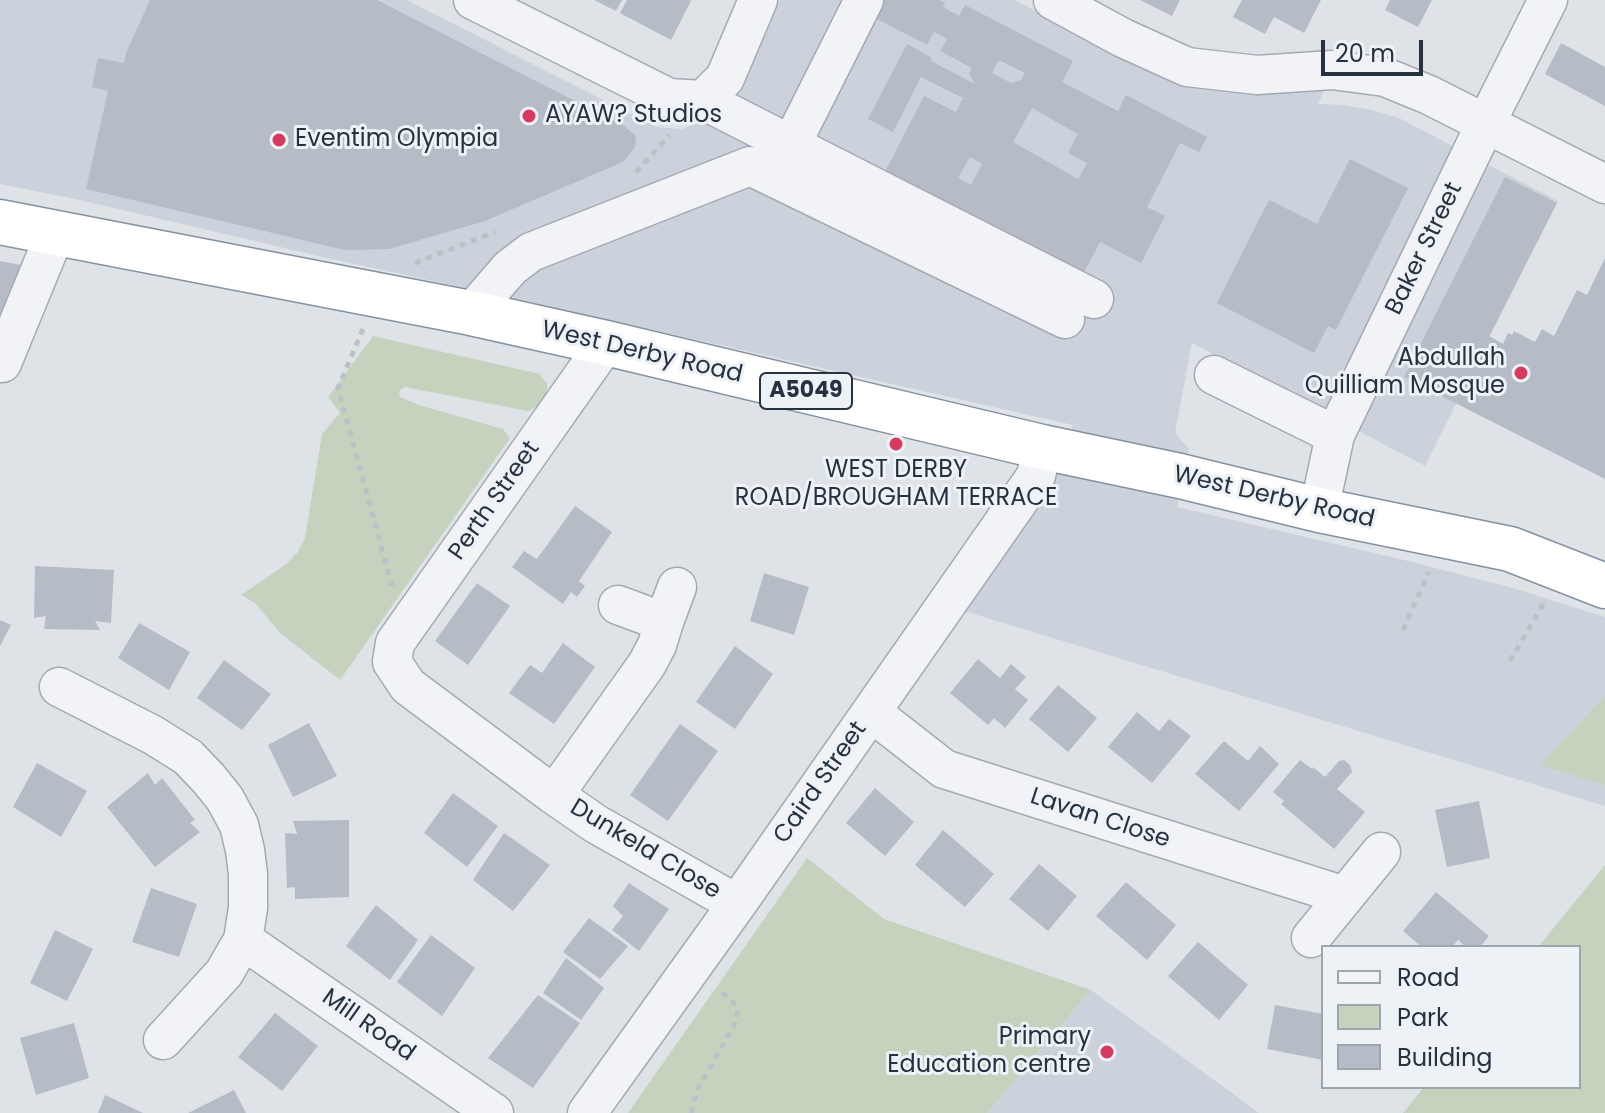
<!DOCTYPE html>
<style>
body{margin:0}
#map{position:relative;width:1605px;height:1113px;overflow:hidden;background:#dee3e8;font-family:Poppins,sans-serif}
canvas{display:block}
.legend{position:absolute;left:1321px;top:945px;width:260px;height:144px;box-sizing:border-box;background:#edf2f6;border:2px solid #9da5ad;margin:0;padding:10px 14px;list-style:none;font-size:24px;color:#263240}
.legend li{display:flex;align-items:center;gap:16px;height:40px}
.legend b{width:40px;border:2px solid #9da5ad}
.scale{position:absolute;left:1321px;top:40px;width:102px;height:36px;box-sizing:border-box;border:4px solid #263240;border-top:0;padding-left:10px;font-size:24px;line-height:28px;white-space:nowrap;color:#263240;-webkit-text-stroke:6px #edf2f6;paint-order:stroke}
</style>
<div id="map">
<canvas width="1605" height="1113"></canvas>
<ul class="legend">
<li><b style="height:10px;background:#f1f3f6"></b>Road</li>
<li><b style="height:22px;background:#c5d3be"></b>Park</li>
<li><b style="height:22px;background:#b5bcc6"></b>Building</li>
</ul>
<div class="scale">20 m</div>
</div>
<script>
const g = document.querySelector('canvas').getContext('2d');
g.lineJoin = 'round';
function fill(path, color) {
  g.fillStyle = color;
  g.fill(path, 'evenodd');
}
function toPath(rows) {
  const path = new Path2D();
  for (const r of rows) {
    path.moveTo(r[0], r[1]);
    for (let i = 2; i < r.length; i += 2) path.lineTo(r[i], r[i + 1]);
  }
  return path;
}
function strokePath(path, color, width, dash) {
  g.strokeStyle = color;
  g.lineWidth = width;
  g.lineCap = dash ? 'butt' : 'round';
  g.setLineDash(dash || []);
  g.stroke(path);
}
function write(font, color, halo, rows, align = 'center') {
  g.font = font + ' Poppins,sans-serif';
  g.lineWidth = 6;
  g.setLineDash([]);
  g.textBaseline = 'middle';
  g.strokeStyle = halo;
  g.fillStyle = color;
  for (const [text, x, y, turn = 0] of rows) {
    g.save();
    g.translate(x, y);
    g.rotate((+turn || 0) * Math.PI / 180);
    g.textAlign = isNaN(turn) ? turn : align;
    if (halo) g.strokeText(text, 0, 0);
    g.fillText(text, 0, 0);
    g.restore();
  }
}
fill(toPath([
 [0,0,407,0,656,127,682,129,707,119,726,101,780,0,1015,0,1169,80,1184,85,1213,90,1264,92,1325,88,1318,104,1344,105,1372,110,1399,118,1558,201,1425,466,1192,343,1175,433,1189,449,1177,507,1404,560,1513,588,1605,617,1605,806,964,611,1048,490,1073,425,530,302,327,258,80,200,0,184],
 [1091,990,1259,1113,987,1113]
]), '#ccd2db');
fill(toPath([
 [373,336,540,374,547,384,547,393,537,407,528,411,405,387,399,391,400,397,419,405,503,429,510,438,340,680,279,632,255,603,241,595,285,565,297,553,305,538,322,434,340,413,328,397],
 [1605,696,1605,785,1540,765],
 [807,858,884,919,1091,990,987,1113,628,1113],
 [1605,865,1605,1113,1403,1113,1424,1087,1579,1087,1579,947,1538,947]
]), '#c5d3be');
fill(toPath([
 [150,0,377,0,624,126,635,135,636,139,635,147,623,162,485,221,389,249,345,250,86,189,108,91,92,87,98,58,124,63,126,53],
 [594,0,622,0,616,11],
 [627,0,689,0,691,1,671,40,620,13],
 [884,0,940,0,945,3,943,7,959,16,965,5,1073,61,1062,82,1118,111,1126,95,1207,137,1199,152,1180,143,1147,207,1165,216,1141,263,1100,242,1081,278,883,176,924,96,956,112,963,98,921,77,893,132,868,119,907,44,932,58,931,61,975,84,969,73,972,68,940,51,947,39,934,32,927,45,875,18],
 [999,60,1025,73,1021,80,1011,83,992,73],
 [1032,108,1078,134,1068,153,1087,163,1078,179,1013,142],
 [970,157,982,164,971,185,958,178],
 [1140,0,1180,0,1172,16],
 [1242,0,1321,0,1304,33,1274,17,1265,34,1233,17],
 [1390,0,1432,0,1418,27,1385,10],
 [1561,43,1605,67,1605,106,1545,74],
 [1350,159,1408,188,1336,330,1328,326,1314,353,1217,303,1269,200,1317,224],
 [1505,177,1557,203,1489,336,1503,344,1508,333,1512,335,1514,331,1535,342,1542,329,1554,336,1577,290,1587,295,1605,258,1605,479,1404,377],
 [0,261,21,265,0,315],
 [575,506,612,532,579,581,585,586,577,597,571,592,563,604,512,567,524,551,537,559],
 [35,566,114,570,111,623,95,621,100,630,44,629,46,616,34,618],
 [764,573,809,587,794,635,750,621],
 [477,583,510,606,468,665,435,641],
 [0,620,11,625,0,646],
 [139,623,190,652,169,690,118,658],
 [563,643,595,667,554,724,509,693,530,665,542,673],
 [735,646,773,674,735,729,696,702],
 [978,659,1000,678,1011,664,1026,677,1015,689,1028,700,1005,728,994,718,988,725,950,693],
 [224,660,271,694,242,730,197,698],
 [1058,685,1097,718,1068,752,1029,719],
 [1137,712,1159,731,1169,719,1191,736,1152,783,1108,747],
 [309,723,337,776,293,797,268,745],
 [680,724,718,751,668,821,630,795],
 [1224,741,1248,761,1260,746,1279,764,1239,811,1195,774],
 [1300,760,1312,769,1313,767,1325,777,1339,761,1344,760,1350,765,1352,772,1337,789,1365,812,1334,849,1281,804,1284,801,1273,792],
 [37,763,87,791,61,837,13,807],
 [148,773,155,785,162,778,195,820,190,823,200,832,155,867,107,807],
 [875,788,914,822,885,856,846,823],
 [453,793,498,826,467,867,424,833],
 [1479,801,1490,858,1447,867,1435,810],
 [349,820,349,897,295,899,295,887,287,888,285,833,297,834,293,821],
 [943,830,994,874,965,907,915,865],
 [504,833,550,865,513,911,473,880],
 [1039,864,1077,896,1048,931,1009,899],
 [1126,882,1176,925,1147,960,1096,916],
 [629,883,669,909,639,951,612,930,623,916,613,906],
 [151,888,197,904,179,957,132,942],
 [1436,892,1489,936,1480,947,1466,947,1458,940,1452,947,1422,947,1403,931],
 [376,905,418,940,390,980,346,946],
 [589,918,628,946,600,979,563,952],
 [55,930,93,949,67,1001,30,983],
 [431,935,475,968,442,1016,397,982],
 [1198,942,1248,985,1219,1020,1168,976],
 [566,958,604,988,581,1020,543,993],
 [538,995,580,1023,533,1088,488,1058],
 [1275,1005,1323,1014,1323,1060,1267,1049],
 [275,1013,318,1046,282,1091,238,1057],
 [74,1023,89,1078,36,1095,20,1038],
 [234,1090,246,1113,188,1113],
 [105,1095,143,1113,98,1113]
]), '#b5bcc6');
const minor = toPath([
 [473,0,669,98,703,100,725,78,758,0],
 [1053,0,1123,38,1187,67,1257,75,1332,70,1385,77,1429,95,1605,184],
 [703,100,1094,299],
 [791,145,864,0],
 [471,313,510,268,531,252,750,166,1065,319],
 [606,343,395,643,392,662,408,686,554,795,596,824,737,904],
 [2,363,55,234],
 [1214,375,1335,435],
 [1319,510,1335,435,1485,125,1548,0],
 [664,622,677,587],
 [59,687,153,735,188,757,209,779,225,799,239,825,245,850,248,874,248,908,243,940,224,973,163,1040],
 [871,712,944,769,1345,896],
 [554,795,647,664,657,645,664,622,618,605],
 [1311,938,1381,852],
 [243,940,494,1113],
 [587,1113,737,904,1036,476,1042,447]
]);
const highway = toPath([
 [0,222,471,313,606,343,1042,447,1180,476,1319,510,1510,549,1605,586]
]);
strokePath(minor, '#a3aab2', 41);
strokePath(highway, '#8492a0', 47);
strokePath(toPath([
 [636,172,670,135],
 [415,263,495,232],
 [363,329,338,388,392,586],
 [1403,630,1429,572],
 [1510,661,1545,601],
 [691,1113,697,1090,737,1020,737,1006,718,989]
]), '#bcc1c7', 5, [6, 6]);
strokePath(minor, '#f1f3f6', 38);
strokePath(highway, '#fff', 44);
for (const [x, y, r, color] of [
 [529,116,8,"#d63a5f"],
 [279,140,8,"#d63a5f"],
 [1521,373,8,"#d63a5f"],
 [896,444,8,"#d63a5f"],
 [1107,1052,8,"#d63a5f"]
]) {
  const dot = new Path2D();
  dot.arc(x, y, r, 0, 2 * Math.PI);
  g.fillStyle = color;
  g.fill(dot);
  strokePath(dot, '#edf2f6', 3);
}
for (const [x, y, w] of [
 [806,391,92]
]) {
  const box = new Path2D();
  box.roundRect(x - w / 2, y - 18, w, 36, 6);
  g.fillStyle = '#edf2f6';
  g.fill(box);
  strokePath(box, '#263240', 2);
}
write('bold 22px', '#263240', null, [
 ["A5049",806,391]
]);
write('24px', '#263240', '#edf2f6', [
 ["AYAW? Studios",545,116],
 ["Eventim Olympia",295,140],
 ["Abdullah",1505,359,"right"],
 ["Quilliam Mosque",1505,387,"right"],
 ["WEST DERBY",896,471,"center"],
 ["ROAD/BROUGHAM TERRACE",896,499,"center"],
 ["Primary",1091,1038,"right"],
 ["Education centre",1091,1066,"right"]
], 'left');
write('24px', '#263240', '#edf2f6', [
 ["Baker Street",1425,249,-64],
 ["West Derby Road",642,353,13],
 ["West Derby Road",1274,498,13],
 ["Perth Street",495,501,-55],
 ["Caird Street",821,783,-55],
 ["Lavan Close",1100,819,18],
 ["Dunkeld Close",645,850,31],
 ["Mill Road",368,1026,35]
]);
</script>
